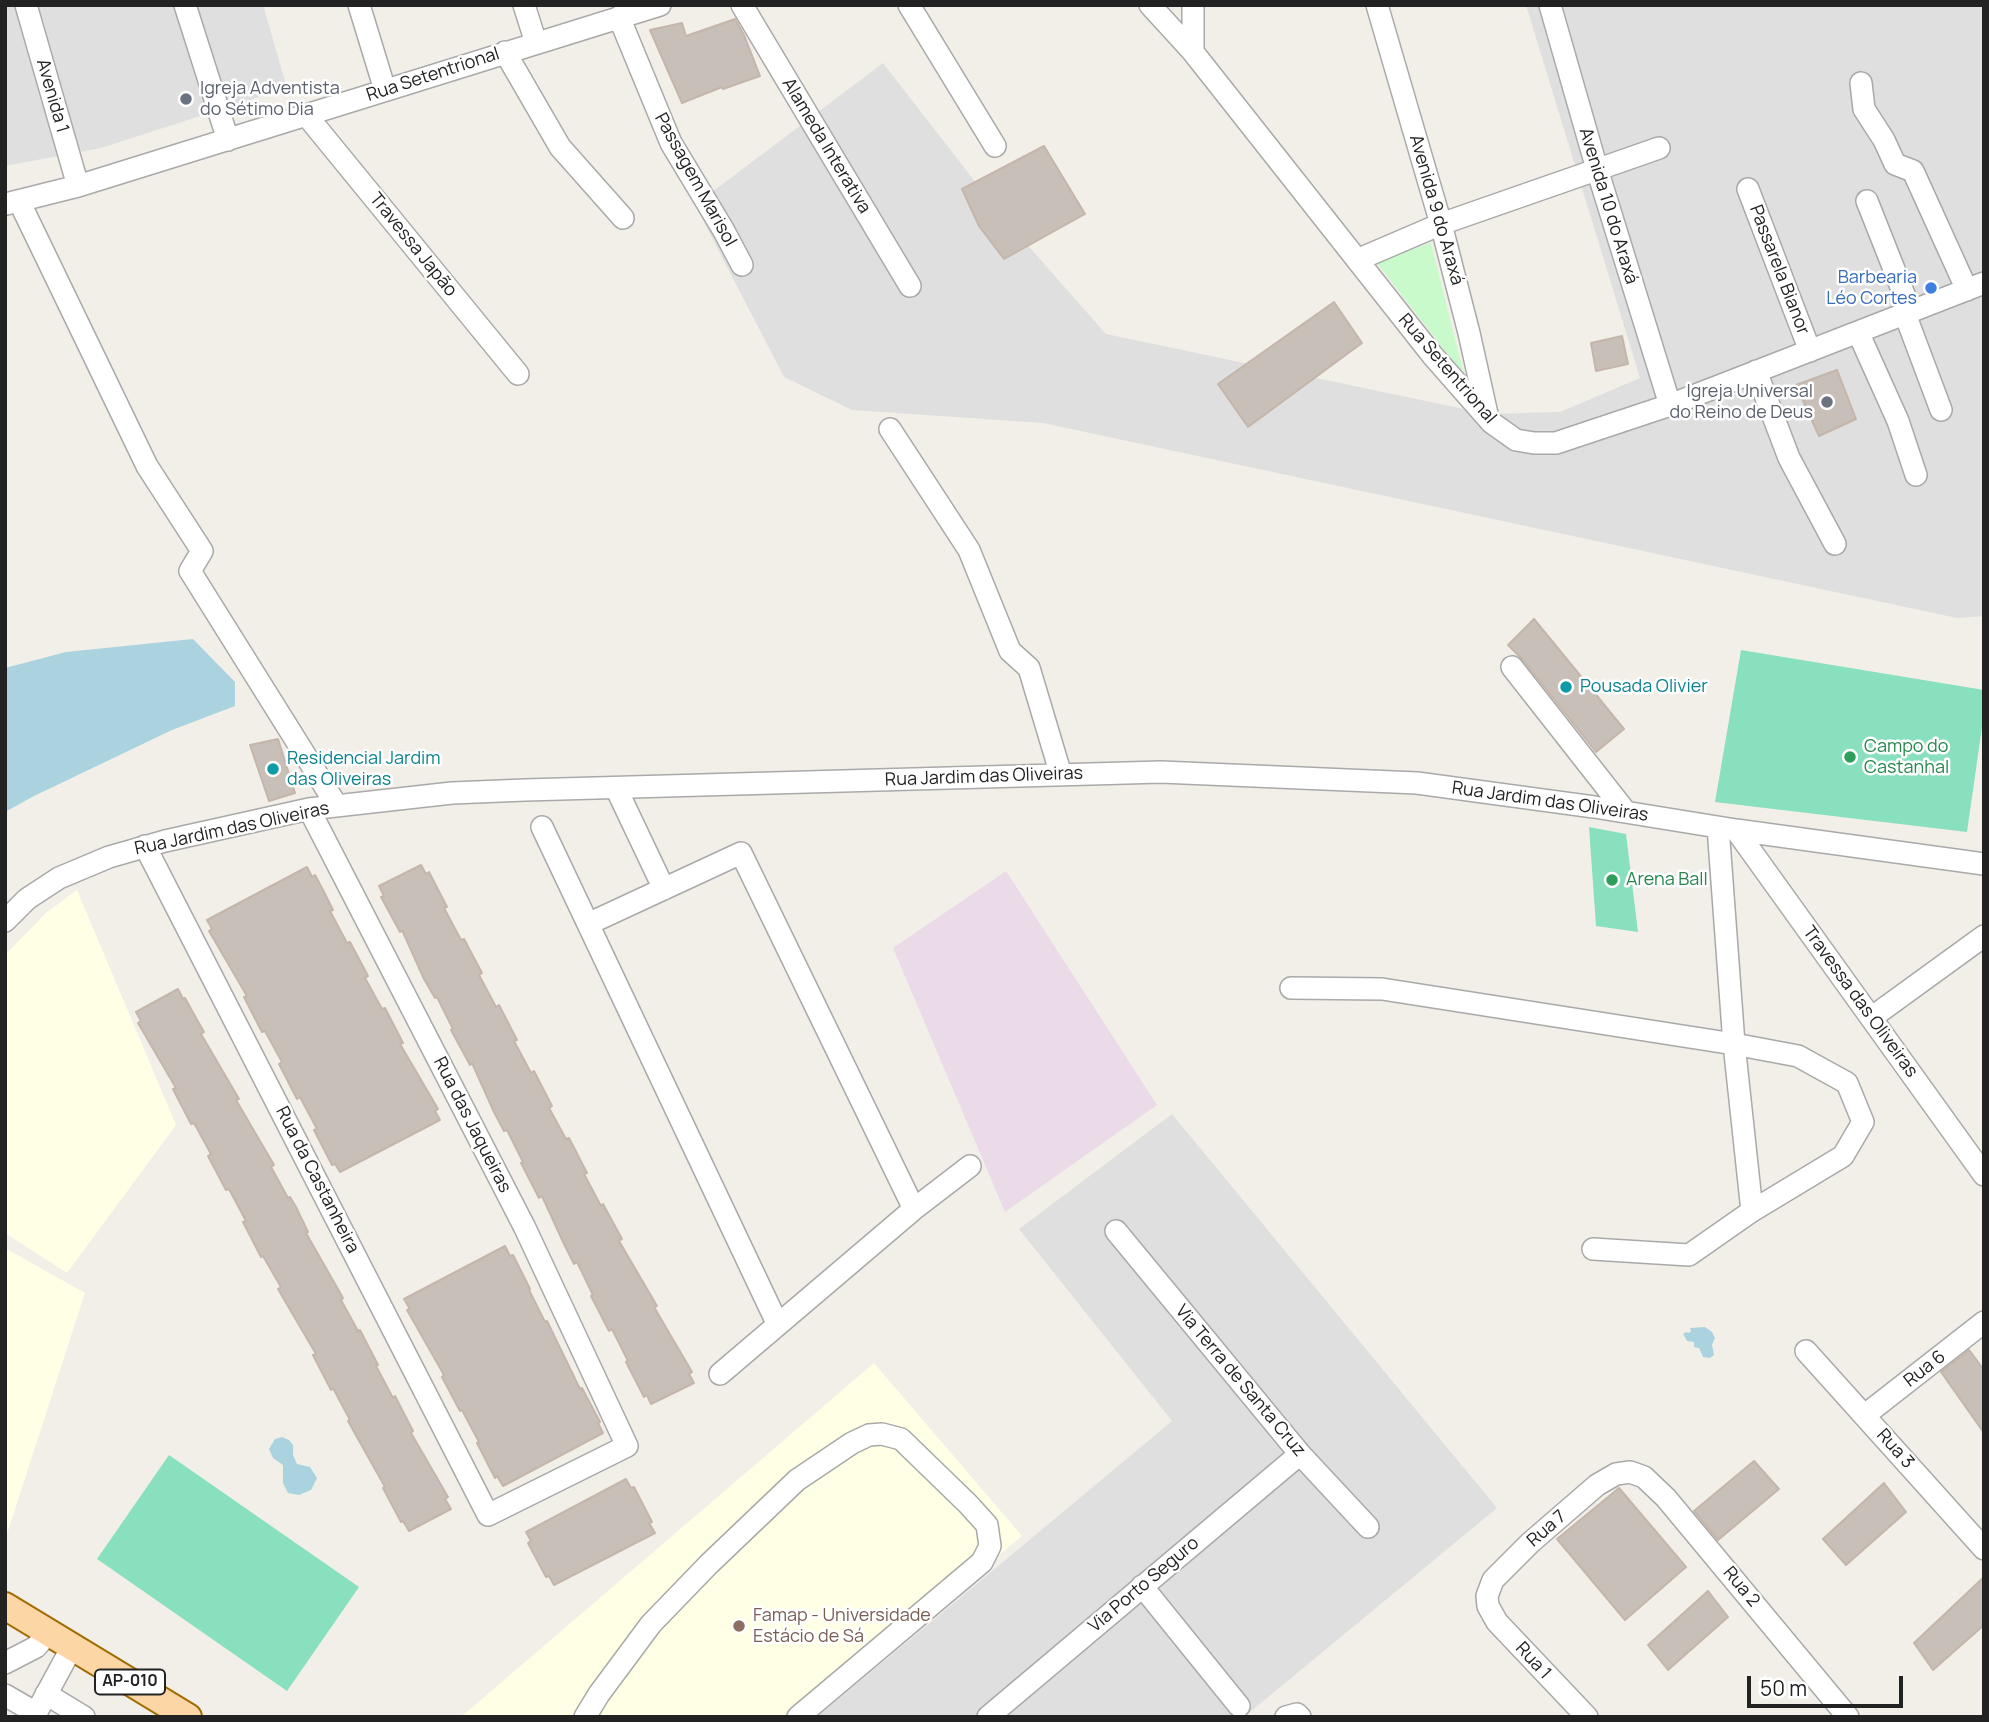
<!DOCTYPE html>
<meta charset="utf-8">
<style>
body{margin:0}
#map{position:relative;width:1989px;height:1722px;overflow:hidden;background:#f2efe9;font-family:Manrope,sans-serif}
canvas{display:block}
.frame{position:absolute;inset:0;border:7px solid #222;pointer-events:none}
.scale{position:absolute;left:1747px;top:1676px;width:156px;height:32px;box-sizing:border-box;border:4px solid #222;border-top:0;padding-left:9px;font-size:21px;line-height:24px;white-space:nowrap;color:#222;-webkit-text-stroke:5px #fff;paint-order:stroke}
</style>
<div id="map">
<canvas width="1989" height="1722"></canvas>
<div class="frame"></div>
<div class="scale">50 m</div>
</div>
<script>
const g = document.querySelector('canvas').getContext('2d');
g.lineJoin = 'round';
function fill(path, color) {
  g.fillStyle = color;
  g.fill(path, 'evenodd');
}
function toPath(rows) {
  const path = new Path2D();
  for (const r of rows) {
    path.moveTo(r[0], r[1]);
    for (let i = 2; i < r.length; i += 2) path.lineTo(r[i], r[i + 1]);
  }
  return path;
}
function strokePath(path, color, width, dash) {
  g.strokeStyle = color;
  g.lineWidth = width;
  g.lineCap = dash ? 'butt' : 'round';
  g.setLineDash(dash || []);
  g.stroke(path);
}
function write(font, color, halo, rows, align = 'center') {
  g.font = font + ' Manrope,sans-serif';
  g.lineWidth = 5;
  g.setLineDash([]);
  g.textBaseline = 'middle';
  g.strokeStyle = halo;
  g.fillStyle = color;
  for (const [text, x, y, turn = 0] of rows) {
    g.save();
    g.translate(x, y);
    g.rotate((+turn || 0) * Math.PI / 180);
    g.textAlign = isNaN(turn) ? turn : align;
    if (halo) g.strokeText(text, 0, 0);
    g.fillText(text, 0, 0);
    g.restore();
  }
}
fill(toPath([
 [5,5,263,5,287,88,101,148,5,166],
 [1526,5,1984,5,1984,616,1957,618,1043,423,852,410,784,377,695,205,883,63,1001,215,1106,334,1488,414,1560,412,1640,378],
 [1172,1114,1497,1508,1244,1717,817,1717,1172,1421,1019,1229]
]), '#e0dfdf');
fill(toPath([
 [1006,871,1157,1105,1005,1212,893,948]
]), '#ebdbe8');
fill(toPath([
 [77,890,176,1125,67,1273,5,1233,5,955,46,913],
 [5,1248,85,1293,5,1540],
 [874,1363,1022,1536,802,1717,461,1717]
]), '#ffffe5');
fill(toPath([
 [1431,243,1464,375,1376,262]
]), '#c8facc');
fill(toPath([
 [1741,650,1984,690,1984,713,1967,832,1715,802],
 [1589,827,1626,834,1638,932,1596,926],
 [169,1455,359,1587,287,1691,97,1559]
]), '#88e0be');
fill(toPath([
 [193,639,235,682,235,706,172,730,34,796,5,812,5,668,66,652],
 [1705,1327,1712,1332,1715,1338,1712,1345,1714,1355,1710,1358,1703,1357,1699,1348,1694,1347,1694,1342,1687,1341,1683,1334,1686,1332,1689,1333,1691,1331,1690,1328],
 [282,1437,289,1440,293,1445,293,1455,297,1464,310,1467,317,1478,311,1490,299,1495,288,1493,283,1483,283,1465,273,1458,269,1449,275,1439]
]), '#aad3df');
const building = toPath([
 [735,19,744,35,760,76,723,89,722,87,682,103,650,30,682,23,686,36,735,19],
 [1044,146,1085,214,1004,259,979,226,962,189,1044,146],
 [1334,302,1362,343,1248,427,1218,384,1334,302],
 [1622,336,1628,364,1596,371,1591,343,1622,336],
 [1837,370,1856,419,1819,436,1796,385,1837,370],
 [1534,619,1624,729,1596,752,1522,659,1508,645,1534,619],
 [278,739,295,793,269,801,250,745,278,739],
 [421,865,426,874,429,872,447,907,444,908,461,940,464,939,482,973,479,975,496,1007,499,1005,517,1040,514,1041,531,1073,534,1071,552,1106,549,1108,566,1139,569,1138,587,1173,584,1174,601,1206,603,1204,622,1239,619,1241,657,1306,654,1307,692,1372,689,1374,694,1383,651,1404,647,1395,644,1397,626,1362,628,1361,612,1329,609,1331,591,1296,593,1295,577,1262,574,1264,564,1244,542,1196,539,1198,521,1163,523,1162,507,1130,504,1131,494,1112,472,1063,470,1065,451,1030,453,1029,437,997,435,998,424,979,402,930,400,932,381,897,384,896,379,886,421,865],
 [307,867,312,877,315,875,323,890,333,910,330,911,347,943,350,942,368,976,365,978,382,1009,385,1008,403,1043,400,1044,438,1109,435,1111,440,1120,340,1172,335,1164,332,1165,314,1130,317,1129,300,1097,297,1099,279,1064,282,1062,265,1031,262,1032,244,997,247,996,209,931,212,929,207,920,307,867],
 [178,989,183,999,185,998,196,1018,204,1032,201,1034,239,1099,236,1100,274,1165,271,1167,288,1198,290,1197,296,1207,308,1232,306,1233,343,1298,341,1300,358,1331,360,1330,378,1365,376,1366,393,1398,395,1396,413,1431,411,1433,448,1497,445,1499,451,1509,409,1531,403,1521,401,1522,383,1488,385,1487,348,1421,350,1420,333,1388,331,1390,313,1355,316,1354,278,1289,281,1287,263,1256,261,1257,243,1222,246,1221,229,1189,226,1190,208,1156,211,1154,194,1123,191,1124,173,1089,176,1088,138,1023,141,1021,136,1012,178,989],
 [505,1246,510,1256,513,1255,530,1289,529,1290,545,1322,547,1321,580,1389,582,1388,600,1422,598,1423,603,1433,503,1486,497,1476,495,1478,477,1443,479,1442,462,1410,460,1411,442,1377,444,1375,407,1310,410,1309,404,1299,505,1246],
 [1969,1350,1984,1370,1984,1433,1941,1372,1969,1350],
 [1754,1461,1779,1489,1718,1540,1694,1511,1754,1461],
 [626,1479,631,1488,634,1487,652,1522,649,1523,655,1533,554,1585,549,1576,546,1577,528,1543,531,1541,526,1532,626,1479],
 [1884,1483,1906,1512,1846,1565,1823,1539,1884,1483],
 [1619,1488,1686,1567,1625,1620,1557,1539,1619,1488],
 [1984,1577,1984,1625,1933,1670,1914,1643,1984,1577],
 [1708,1591,1728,1617,1668,1670,1648,1645,1708,1591]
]);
fill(building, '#c7bfb8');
strokePath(building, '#c4b6ab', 2);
const minor = toPath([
 [26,5,78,186],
 [185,5,228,140],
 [359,5,385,90],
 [524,5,536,43],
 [742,5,910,286],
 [909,5,995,146],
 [1150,5,1193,52,1433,356,1492,423,1516,440,1534,443,1556,443,1670,405,1984,283],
 [1193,5,1193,52],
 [1377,5,1441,224,1469,333,1487,414],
 [1550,5,1597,169,1670,405],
 [619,17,671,143,724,231,742,265],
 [505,52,560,147,623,218],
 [1861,83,1864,109,1884,140,1895,164,1913,171,1967,290],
 [307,116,518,374],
 [1748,189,1810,351],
 [19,201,147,466,202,551,190,571,337,806],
 [1867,201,1911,312],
 [6,204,78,186,660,5],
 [1357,260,1441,224,1659,148],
 [1905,314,1941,410],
 [1858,332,1898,421,1916,475],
 [1756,371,1789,458,1835,544],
 [890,429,969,550,1010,651,1029,668,1061,775],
 [1512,667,1625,811],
 [616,788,664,889],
 [542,827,588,924],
 [1736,830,1984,1175],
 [145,846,488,1515,627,1446,525,1228,309,809],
 [5,921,27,899,59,878,109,857,165,841,309,809,452,793,525,790,1161,772,1417,783,1594,807,1736,830,1984,864],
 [1291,988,1382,989,1734,1044,1798,1056,1847,1083,1863,1122,1843,1156,1752,1211,1734,1044,1718,827],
 [1871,1018,1984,936],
 [1116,1231,1300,1454,1368,1527],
 [1593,1249,1689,1255,1752,1211],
 [778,1325,588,924,741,853,914,1209],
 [1806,1351,1984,1549],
 [720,1374,914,1209,970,1166],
 [1865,1415,1984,1322],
 [1142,1586,1239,1706],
 [5,1663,36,1647,49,1632],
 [46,1694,84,1717],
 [5,1695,36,1713],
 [34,1717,72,1647],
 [585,1717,599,1694,651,1624,709,1564,797,1480,852,1443,869,1435,882,1434,901,1439,968,1504,987,1525,990,1546,982,1562,798,1717],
 [988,1717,1300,1454],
 [1286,1717,1297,1714,1300,1717],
 [1587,1717,1497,1622,1488,1606,1487,1596,1493,1580,1530,1543,1597,1485,1616,1474,1630,1472,1644,1477,1666,1498,1848,1717]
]);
const major = toPath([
 [5,1606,188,1717]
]);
strokePath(minor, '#a9a9a9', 24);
strokePath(major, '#a06b00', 30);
strokePath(minor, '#fff', 21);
strokePath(major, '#fcd6a4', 26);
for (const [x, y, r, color] of [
 [186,99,7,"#6b7280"],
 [1931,288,7,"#3f7fe0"],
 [1827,402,7,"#6b7280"],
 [1566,687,7,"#0f9aa8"],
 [1850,757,7,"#2e9e5b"],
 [273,769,7,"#0f9aa8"],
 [1612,880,7,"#2e9e5b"],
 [739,1626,7,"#8d6e63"]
]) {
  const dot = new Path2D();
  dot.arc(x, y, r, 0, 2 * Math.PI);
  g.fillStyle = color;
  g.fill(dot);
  strokePath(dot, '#fff', 2.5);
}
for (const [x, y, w] of [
 [130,1682,70]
]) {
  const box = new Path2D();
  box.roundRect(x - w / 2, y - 12.5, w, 25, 5);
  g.fillStyle = '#fff';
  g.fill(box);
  strokePath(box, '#222', 2);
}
write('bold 16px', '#222', null, [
 ["AP-010",130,1682]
]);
write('18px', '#222', '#fff', [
 ["Rua Setentrional",433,75,-18],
 ["Avenida 1",52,96,74],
 ["Alameda Interativa",826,146,59],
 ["Passagem Marisol",695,180,61],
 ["Avenida 10 do Araxá",1608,206,73],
 ["Avenida 9 do Araxá",1436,210,74],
 ["Travessa Japão",413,245,51],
 ["Passarela Bianor",1779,270,69],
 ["Rua Setentrional",1447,369,49],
 ["Rua Jardim das Oliveiras",984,777,-2],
 ["Rua Jardim das Oliveiras",1550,802,8],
 ["Rua Jardim das Oliveiras",232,829,-12],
 ["Travessa das Oliveiras",1860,1002,54],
 ["Rua das Jaqueiras",472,1125,63],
 ["Rua da Castanheira",317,1180,63],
 ["Rua 6",1925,1369,-38],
 ["Via Terra de Santa Cruz",1240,1381,50],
 ["Rua 3",1895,1449,48],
 ["Rua 7",1547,1529,-41],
 ["Via Porto Seguro",1144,1585,-40],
 ["Rua 2",1741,1587,50],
 ["Rua 1",1533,1661,47]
]);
write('18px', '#5b616d', '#fff', [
 ["Igreja Adventista",200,89],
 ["do Sétimo Dia",200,110],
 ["Igreja Universal",1813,392,"right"],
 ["do Reino de Deus",1813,413,"right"]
], 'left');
write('18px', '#366cbe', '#fff', [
 ["Barbearia",1917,278],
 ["Léo Cortes",1917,299]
], 'right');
write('18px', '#0d838f', '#fff', [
 ["Pousada Olivier",1580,687],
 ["Residencial Jardim",287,759],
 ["das Oliveiras",287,780]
], 'left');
write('18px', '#27864d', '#fff', [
 ["Campo do",1864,747],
 ["Castanhal",1864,768],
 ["Arena Ball",1626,880]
], 'left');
write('18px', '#785e54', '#fff', [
 ["Famap - Universidade",753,1616],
 ["Estácio de Sá",753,1637]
], 'left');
</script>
